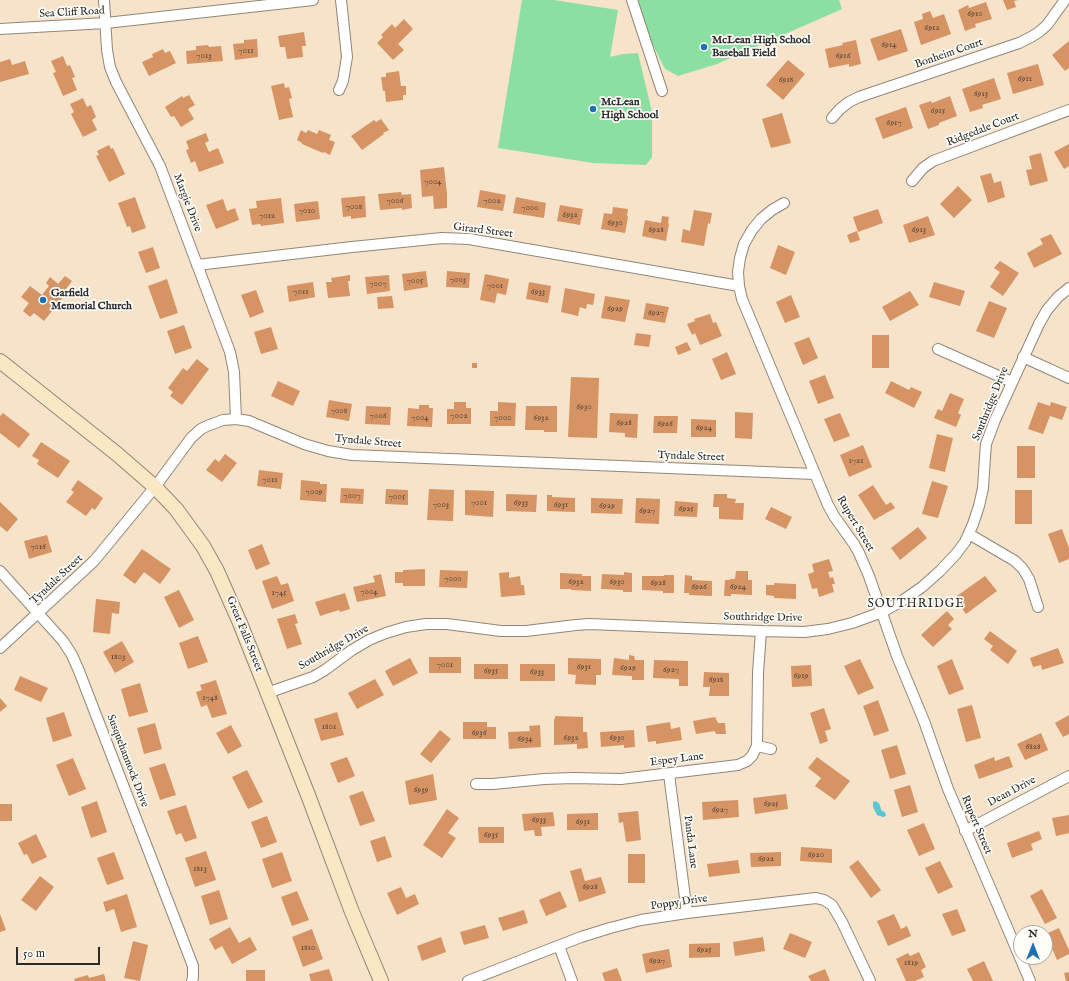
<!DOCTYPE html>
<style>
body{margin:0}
#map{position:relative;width:1069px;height:981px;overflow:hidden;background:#f6e3ca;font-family:"IM FELL English",serif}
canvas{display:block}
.north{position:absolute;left:1013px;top:925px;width:40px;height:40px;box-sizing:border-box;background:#fdfcf7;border:1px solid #a9a8a5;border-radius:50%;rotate:0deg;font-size:11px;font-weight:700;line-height:16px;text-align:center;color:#2b2b2b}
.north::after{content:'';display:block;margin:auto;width:14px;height:18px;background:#1f6fb2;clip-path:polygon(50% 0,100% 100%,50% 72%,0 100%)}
.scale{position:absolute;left:16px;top:947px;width:84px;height:18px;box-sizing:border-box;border:2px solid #2b2b2b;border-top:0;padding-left:5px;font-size:12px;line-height:14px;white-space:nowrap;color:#2b2b2b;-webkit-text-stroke:3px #fdfcf7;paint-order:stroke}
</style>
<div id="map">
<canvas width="1069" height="981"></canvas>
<div class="north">N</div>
<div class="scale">50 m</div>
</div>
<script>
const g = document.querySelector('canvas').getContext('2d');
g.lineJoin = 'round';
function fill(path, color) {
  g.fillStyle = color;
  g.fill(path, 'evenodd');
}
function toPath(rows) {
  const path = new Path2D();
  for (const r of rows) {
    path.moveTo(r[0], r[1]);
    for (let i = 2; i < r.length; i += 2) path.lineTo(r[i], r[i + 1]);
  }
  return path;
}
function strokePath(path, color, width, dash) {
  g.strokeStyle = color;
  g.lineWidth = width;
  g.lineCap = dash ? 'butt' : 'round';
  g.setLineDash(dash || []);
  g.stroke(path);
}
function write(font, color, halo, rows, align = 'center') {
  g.font = font + ' "IM FELL English",serif';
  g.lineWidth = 3.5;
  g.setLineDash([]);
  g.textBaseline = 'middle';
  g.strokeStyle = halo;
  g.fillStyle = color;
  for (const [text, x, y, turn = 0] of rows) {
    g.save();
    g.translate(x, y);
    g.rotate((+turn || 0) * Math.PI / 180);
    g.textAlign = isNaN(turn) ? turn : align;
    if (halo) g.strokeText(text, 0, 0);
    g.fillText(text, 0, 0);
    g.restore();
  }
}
fill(toPath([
 [522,0,554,0,618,10,610,57,623,54,638,53,652,112,652,157,646,165,593,163,498,148],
 [637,0,839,0,842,9,717,64,678,76,665,69,646,31]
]), '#8bdfa0');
fill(toPath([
 [875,801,879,803,881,809,882,811,885,812,886,816,883,817,877,815,873,807,873,802]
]), '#5ac5d3');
fill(toPath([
 [1003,0,1018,0,1014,1,1016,7,1007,10],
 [986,2,992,19,975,24,976,27,965,31,958,10,968,5,969,8],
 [930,11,933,18,944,14,951,34,921,45,914,22,923,19,922,14],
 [404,19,413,29,398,44,404,50,393,60,377,43,383,37,381,35,392,24,395,28],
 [901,29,908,51,878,61,870,39],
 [304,32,306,46,302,46,303,57,287,59,285,47,280,47,278,36],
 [257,39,258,57,235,60,233,44,244,43,244,40],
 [856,40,861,64,849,67,849,64,829,68,825,49,843,45,842,43],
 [1069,41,1069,68,1065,71,1052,55],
 [208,45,209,47,221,46,223,61,187,64,186,51,196,50,196,46],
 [163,49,165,53,170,51,176,63,149,76,142,62,153,57,152,54],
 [63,56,67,66,70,65,75,77,72,78,77,90,63,96,53,73,56,72,51,61],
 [10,59,12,65,25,61,29,74,0,82,0,62],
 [788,60,805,74,783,100,766,85],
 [1038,64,1044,85,1013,94,1007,73],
 [399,71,401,86,406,86,406,95,403,95,403,100,386,102,385,91,383,91,381,77,386,77,386,73],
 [994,78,1001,99,982,105,983,108,970,112,962,89],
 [284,83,285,88,289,87,292,98,289,99,293,117,279,120,271,86],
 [189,95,195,105,188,109,194,119,181,127,174,116,171,117,165,107,182,96,183,98],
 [950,96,957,116,939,123,939,125,928,129,919,105,931,101,932,103],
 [83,98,87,107,91,105,96,117,92,120,97,130,83,137,71,114,74,112,70,104],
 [906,107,913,128,883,139,875,118],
 [782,113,791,143,771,148,762,119],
 [381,119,389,130,383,133,384,134,362,150,351,136,374,120,376,122],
 [301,130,306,133,308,130,317,134,319,130,331,135,329,140,335,142,330,155,324,152,323,153,302,144,302,143,297,140],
 [206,133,209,141,205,143,209,152,218,148,224,163,199,172,195,161,191,163,186,150,189,149,186,141],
 [1069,144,1069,166,1064,169,1054,152],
 [109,145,111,149,113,148,125,174,109,182,96,156,99,155,97,151],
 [1041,153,1048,181,1030,186,1026,170,1032,169,1029,156],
 [444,167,447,194,447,208,434,209,433,196,422,197,420,170],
 [991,173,994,183,1001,181,1005,197,988,203,980,176],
 [958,186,972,200,954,218,940,204],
 [480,190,506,195,503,211,477,207],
 [401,192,402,195,411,194,412,208,402,210,402,208,380,210,378,194],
 [365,196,366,217,351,219,351,216,343,217,341,198],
 [135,197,146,228,132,233,130,226,127,227,118,203],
 [516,197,546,203,544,218,513,213],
 [281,198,284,223,261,226,260,224,252,225,249,209,257,208,256,201],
 [223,199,227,211,235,208,239,220,216,229,206,205],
 [318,201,320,219,296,222,294,204],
 [560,205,583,209,580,225,557,221],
 [613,207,628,209,627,216,628,217,625,233,601,229,604,213,612,214],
 [878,209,883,223,858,232,853,217],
 [694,210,712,213,710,224,708,223,704,246,681,242,683,229,690,231],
 [662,216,669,217,668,223,669,224,666,241,642,236,645,220,661,223],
 [928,216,935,235,909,243,903,225],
 [857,231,860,240,850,243,847,235],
 [1051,234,1062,254,1034,268,1027,253,1043,244,1040,239],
 [778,245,795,252,786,275,770,268],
 [153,247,160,268,146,273,138,252],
 [1000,261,1019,273,1003,296,990,287,1000,272,994,268],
 [426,271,428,287,404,291,402,274],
 [447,271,470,273,469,288,446,287],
 [485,274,509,279,506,295,497,293,495,303,480,300],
 [350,275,350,281,348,281,350,296,328,298,326,282,332,282,331,278],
 [389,275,390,291,367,294,365,277],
 [65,276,72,281,66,289,68,291,44,321,34,313,30,317,23,311,29,303,21,297,30,286,42,295,49,286,46,283,50,277,58,284],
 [167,279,178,313,160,319,148,286],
 [313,282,315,297,289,302,287,286],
 [529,282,551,286,548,303,526,299],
 [934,282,965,291,960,306,929,297],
 [565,288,595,294,593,305,587,304,586,309,580,307,578,316,561,312],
 [256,290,264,312,250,318,241,295],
 [910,291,919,305,890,321,882,307],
 [791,295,800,317,785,323,776,302],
 [392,296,394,308,378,309,377,297],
 [605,296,630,300,625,322,601,318],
 [989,301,1007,308,994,338,976,331],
 [646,303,669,307,665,323,643,319],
 [710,314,713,323,716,322,722,336,700,345,695,333,692,335,687,324,695,321,694,319],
 [184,325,192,348,175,354,167,331],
 [271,327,278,349,261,354,254,332],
 [636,333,651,335,649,347,634,345],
 [872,335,889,335,889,368,872,368],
 [809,337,818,358,803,365,794,343],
 [687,342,691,350,678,355,675,347],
 [727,352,736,374,721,380,712,359],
 [197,359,209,369,182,405,170,396,173,392,168,388,183,368,187,371],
 [472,363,477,363,477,368,472,368],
 [825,375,834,398,818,404,809,381],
 [571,377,599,378,597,438,568,437],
 [278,381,300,391,293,406,271,396],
 [891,381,909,390,911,387,922,392,914,408,885,393],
 [950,393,964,399,958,413,961,415,956,427,934,418,938,409,942,411],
 [329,400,352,404,349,421,326,417],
 [454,402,466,402,466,408,471,408,471,424,447,424,447,409,454,409],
 [498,402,516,403,515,426,490,426,490,411,498,411],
 [1038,402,1050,406,1051,402,1067,407,1062,420,1050,416,1043,434,1028,429],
 [419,405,429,405,429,408,433,408,432,427,407,426,408,408,419,409],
 [366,406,391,407,390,425,365,424],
 [526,406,557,406,557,432,544,432,544,430,525,430],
 [735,412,753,413,752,439,735,438],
 [3,413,30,434,19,448,0,433,0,416],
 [610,413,638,414,637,438,625,437,625,433,609,432],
 [840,413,850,436,834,442,824,419],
 [654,416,678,416,677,433,653,433],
 [691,419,716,420,716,437,691,437],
 [937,434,953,438,945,472,929,468],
 [41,442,70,461,58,478,37,464,39,460,32,456],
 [863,445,872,467,849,477,840,455],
 [1017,446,1035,446,1035,478,1017,478],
 [225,454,237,463,222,482,206,470,215,459,219,462],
 [259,470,283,473,281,489,257,486],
 [78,480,103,498,95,510,92,508,86,516,66,502,74,492,71,490],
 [301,480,320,482,320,484,327,484,326,502,300,500],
 [932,481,948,486,938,518,922,514],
 [873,485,886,505,891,502,895,508,874,520,858,495],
 [341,488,364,489,363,504,340,503],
 [386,489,408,490,408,505,385,504],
 [429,489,454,490,453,521,427,520],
 [465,490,494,491,493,517,465,515],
 [1015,490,1032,490,1032,524,1015,524],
 [506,494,537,495,536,512,506,511],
 [714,494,727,494,727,498,736,499,735,503,744,503,743,520,719,519,719,507,713,507],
 [547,495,552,495,552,497,575,498,575,512,547,511],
 [591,498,623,499,622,514,591,513],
 [636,498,660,499,659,524,635,523],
 [675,501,698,503,697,517,674,516],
 [0,502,18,519,7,532,0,526],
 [771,507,792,517,786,529,765,519],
 [918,527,927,538,900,560,891,548],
 [1062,529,1069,548,1069,559,1059,563,1048,534],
 [47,535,52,552,29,559,24,541],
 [262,544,270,564,256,570,248,550],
 [142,549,171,569,160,584,144,572,135,584,123,575],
 [829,559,833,571,828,572,830,578,833,577,835,584,832,584,834,592,819,597,817,588,812,589,808,574,814,572,812,564],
 [425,569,425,586,403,586,403,583,395,583,395,572,403,572,403,570],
 [440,570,468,571,467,588,439,587],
 [736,571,748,571,748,580,752,580,752,595,731,594,731,596,724,596,725,580,730,580,730,579,735,579],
 [509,572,509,578,520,576,521,585,524,585,525,595,501,597,499,573],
 [624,572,632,573,632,592,623,592,623,590,601,589,602,574,624,575],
 [560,573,582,574,582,576,591,576,591,591,571,590,571,589,560,589],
 [381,574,386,596,357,602,353,587,375,582,373,576],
 [664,575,674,575,674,593,663,593,663,591,642,590,642,576,664,576],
 [685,575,692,576,692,580,712,581,712,596,689,595,689,593,684,593],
 [277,576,281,585,288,583,294,601,272,609,262,581],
 [985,576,997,591,966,614,954,598],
 [774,583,796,584,796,599,774,598,774,596,766,595,766,585,774,585],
 [179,590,194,620,179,628,164,597],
 [345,593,350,609,340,612,339,610,320,616,315,602],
 [96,599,120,602,119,614,112,613,110,634,93,632],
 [947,611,954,619,948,625,952,629,933,647,921,635],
 [295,614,298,623,295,624,302,644,287,649,277,619],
 [990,631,1017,651,1008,664,990,650,993,646,984,639],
 [198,636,208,662,188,669,179,643],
 [122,641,134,662,115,673,103,652],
 [1058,648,1064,663,1042,670,1041,665,1033,667,1030,658],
 [629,655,634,656,635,660,644,660,644,680,632,680,632,676,612,675,614,658,629,660],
 [429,657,461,657,461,673,429,673],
 [410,658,418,673,393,686,385,671],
 [568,658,601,659,601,675,596,675,596,685,575,684,576,675,568,674],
 [860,659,874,688,858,695,844,666],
 [952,659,964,689,949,695,937,666],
 [654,660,688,661,688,686,679,686,679,679,653,678],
 [474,664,508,664,508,679,474,679],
 [520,664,555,664,555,681,520,681],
 [811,665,812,686,792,687,791,666],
 [704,672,729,673,729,696,709,696,710,687,703,687],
 [20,676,48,688,41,702,14,690],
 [375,679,384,695,357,709,348,693],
 [216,680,227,714,212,718,207,705,201,707,196,692,202,690,200,685],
 [140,683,148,712,129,717,121,689],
 [0,698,7,706,0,712],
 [878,700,889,731,874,736,863,706],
 [972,705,981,738,966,742,957,709],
 [824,708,831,729,825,731,828,741,820,744,810,713],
 [64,712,72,736,53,742,46,718],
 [337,712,344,735,321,741,314,719],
 [1069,715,1069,734,1063,737,1055,723],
 [555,716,583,717,583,732,587,732,588,748,577,749,577,744,554,745,554,719,555,719],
 [715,717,718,723,725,723,726,734,716,734,715,731,696,734,693,721],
 [463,722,487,722,487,727,496,727,496,739,463,739],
 [670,722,671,729,680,727,682,740,656,744,656,741,648,742,646,726],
 [155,723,162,749,144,754,137,728],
 [231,725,242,746,228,754,216,733],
 [540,725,541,747,509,749,508,732,530,731,529,726],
 [440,730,451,739,431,763,420,754],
 [634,730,635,747,624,748,624,745,601,747,600,732],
 [1041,733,1048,750,1025,760,1017,744],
 [897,745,906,774,890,779,881,750],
 [1009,756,1013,767,979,779,974,765,994,757,995,761],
 [347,757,355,776,338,783,330,763],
 [817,757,850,781,835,800,815,786,821,778,808,768],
 [73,758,86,789,69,796,56,765],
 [165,763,176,795,160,800,149,768],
 [247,770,263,802,248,809,232,777],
 [433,774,437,800,409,805,405,781],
 [910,785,918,812,902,817,894,790],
 [363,791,375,821,360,826,349,796],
 [786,794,788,809,755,814,753,798],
 [738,800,739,817,703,820,702,802],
 [97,801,107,832,91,838,81,807],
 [0,804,12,804,12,821,0,821],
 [186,805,197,838,185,842,181,833,176,835,167,811],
 [447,809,459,818,448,833,456,838,442,858,423,845],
 [638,811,641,840,626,842,623,822,619,823,618,813],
 [553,812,555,826,541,827,542,836,535,836,534,830,524,831,522,814],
 [598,813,598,830,567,830,567,814],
 [1069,815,1069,833,1056,836,1052,818],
 [267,816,277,842,261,848,251,822],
 [924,823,935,849,919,856,907,830],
 [478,827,504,827,504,843,479,843],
 [1039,831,1042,839,1031,844,1033,850,1012,858,1007,843],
 [36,834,47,857,32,864,27,854,24,855,18,843],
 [385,836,392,857,377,862,370,841],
 [801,847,832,849,832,863,800,861],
 [206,851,216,880,195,887,185,858],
 [114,852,124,879,107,885,97,858],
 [282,852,292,881,272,888,262,859],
 [781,852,781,866,751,867,750,853],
 [628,854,645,854,645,883,628,883],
 [738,860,740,873,709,877,707,864],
 [858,860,881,890,871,898,849,867],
 [940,861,953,887,938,894,925,868],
 [581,868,585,881,601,877,606,893,579,902,570,871],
 [40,876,54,887,36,911,21,900],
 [401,887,406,898,415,894,419,904,397,915,387,893],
 [1042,889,1057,918,1045,924,1030,896],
 [219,890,228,919,210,925,201,896],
 [297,891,309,920,292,926,281,897],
 [560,891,567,907,546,916,539,900],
 [127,894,137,927,121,932,114,909,106,912,103,902],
 [957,909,966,931,952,936,942,914],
 [524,910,528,923,503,931,498,918],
 [0,914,6,930,0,932],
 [894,914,901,929,907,926,911,936,888,946,877,921],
 [485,925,489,938,464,945,460,932],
 [230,927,239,943,250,937,257,950,232,964,222,946,215,950,209,939],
 [1059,928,1069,950,1069,954,1057,960,1046,934],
 [312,929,323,959,303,967,292,937],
 [790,933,812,942,805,958,783,949],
 [441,937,446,952,422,961,417,946],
 [763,937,765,951,735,956,733,942],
 [133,941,148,945,140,981,124,978],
 [720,943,720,957,689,958,689,944],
 [669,949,672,967,646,973,642,954],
 [919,952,926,967,921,970,924,977,915,981,906,981,896,959,908,953,910,956],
 [984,961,993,981,973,981,967,969],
 [617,968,622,981,605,981,602,973],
 [329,969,333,981,311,981,309,974],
 [825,969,830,981,811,981,808,976],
 [246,970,265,970,265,981,246,981],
 [1069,972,1069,981,1066,981,1064,973],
 [104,974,106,981,75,981,74,979,88,975,89,978]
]), '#d69464');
const street = toPath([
 [104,0,107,50,110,67,116,82,160,166,230,352,234,372,236,419],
 [632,0,662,91],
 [0,29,106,23,313,0],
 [339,90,343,81,347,57,341,0],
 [832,118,840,109,849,102,859,97,1019,43,1031,37,1039,32,1047,25,1065,0],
 [912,181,923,168,933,161,1069,110],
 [784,203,772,210,761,219,752,230,744,244,740,258,738,272,739,286,742,299,828,505,834,516,854,544,859,553,869,576,897,656,924,721,948,789,1030,981],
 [197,265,352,247,442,238,469,239,739,286],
 [938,349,1012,382],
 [1023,357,1069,378],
 [969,534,1015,561,1023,569,1029,579,1038,607],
 [0,571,63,641,72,655,79,671,193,966,193,977,192,981],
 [0,648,94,561,155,487,191,438,201,429,207,426,223,420,236,419,249,421,304,444,328,451,352,455,814,474],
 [267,693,313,677,325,670,352,650,369,640,386,633,406,627,426,624,447,624,501,631,526,631,576,625,589,624,761,631,804,632,828,629,852,623,882,612,902,601,922,587,940,571,956,554,965,542,973,524,979,506,983,488,985,457,986,444,995,420,1039,324,1047,310,1058,297,1069,288],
 [757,746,771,749],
 [669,774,687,913],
 [476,784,493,784,544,779,573,778,621,779,738,765,747,761,752,756,757,746,758,673,761,631],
 [965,831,1069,776],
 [559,946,572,981],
 [468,981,581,937,610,928,641,920,687,913,816,898,824,900,832,905,842,922,870,981]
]);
const secondary = toPath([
 [0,361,117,454,155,487,176,509,203,546,217,571,240,623,308,795,352,912,381,981]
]);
strokePath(street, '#90877a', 12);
strokePath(secondary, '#90877a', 16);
strokePath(street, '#fff', 10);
strokePath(secondary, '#fae7c3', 14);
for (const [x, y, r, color] of [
 [704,47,4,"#1f6fb2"],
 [593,109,4,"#1f6fb2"],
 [43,300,4,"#1f6fb2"]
]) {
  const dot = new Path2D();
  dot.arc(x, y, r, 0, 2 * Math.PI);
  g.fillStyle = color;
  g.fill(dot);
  strokePath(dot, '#fdfcf7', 1.5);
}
write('9px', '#564539', null, [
 ["6910",975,14],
 ["6912",932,28],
 ["6914",889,45],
 ["7011",246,51],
 ["7013",204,56],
 ["6916",843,56],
 ["6911",1025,79],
 ["6918",786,80],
 ["6913",981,94],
 ["6915",938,111],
 ["6917",894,123],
 ["7004",433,182],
 ["7006",395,201],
 ["7002",492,201],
 ["7008",354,207],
 ["7000",530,208],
 ["7010",307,211],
 ["6932",570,215],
 ["7012",267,216],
 ["6930",615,223],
 ["6928",656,230],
 ["6913",919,230],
 ["7003",458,280],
 ["7005",415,281],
 ["7007",378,284],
 ["7001",495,286],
 ["7011",301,292],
 ["6933",538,292],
 ["6929",615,309],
 ["6927",656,313],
 ["6930",584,407],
 ["7008",339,411],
 ["7006",378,416],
 ["7002",459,416],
 ["7004",420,418],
 ["7000",503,418],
 ["6932",541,418],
 ["6928",624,423],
 ["6926",665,424],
 ["6924",704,428],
 ["1721",856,461],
 ["7011",270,480],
 ["7009",314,492],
 ["7007",352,496],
 ["7005",397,497],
 ["7001",479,503],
 ["6933",521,503],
 ["7003",441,505],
 ["6931",561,505],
 ["6929",607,506],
 ["6925",686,509],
 ["6927",647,511],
 ["7016",38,547],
 ["7000",453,579],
 ["6932",576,582],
 ["6930",617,582],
 ["6928",658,583],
 ["6926",699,587],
 ["6924",738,587],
 ["7004",369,592],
 ["1745",279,593],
 ["1803",118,657],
 ["7001",445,665],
 ["6931",584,667],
 ["6929",628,668],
 ["6927",671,670],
 ["6935",491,671],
 ["6933",537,672],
 ["6919",801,676],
 ["6918",716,680],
 ["1748",210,698],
 ["1801",329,727],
 ["6936",479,733],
 ["6932",571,738],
 ["6930",617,738],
 ["6934",525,739],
 ["6828",1033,747],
 ["6939",421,790],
 ["6925",771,804],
 ["6927",720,810],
 ["6933",539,820],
 ["6931",583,822],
 ["6935",491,835],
 ["6920",816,855],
 ["6922",766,859],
 ["1813",200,869],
 ["6928",590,887],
 ["1810",308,948],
 ["6925",704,950],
 ["6927",657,961],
 ["1819",911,963]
]);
write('11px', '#2b2b2b', '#fdfcf7', [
 ["Sea Cliff Road",72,13,-3],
 ["Bonheim Court",949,54,-19],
 ["Ridgedale Court",983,130,-21],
 ["Margie Drive",187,203,69],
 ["Girard Street",483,231,7],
 ["Southridge Drive",991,404,-68],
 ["Tyndale Street",368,442,5],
 ["Tyndale Street",691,457,2],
 ["Rupert Street",855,524,59],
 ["Tyndale Street",57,580,-43],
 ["Southridge Drive",763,618,1],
 ["Great Falls Street",244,634,68],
 ["Southridge Drive",334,648,-30],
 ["Espey Lane",677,760,-7],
 ["Susquehannock Drive",127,761,69],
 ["Dean Drive",1012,792,-28],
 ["Rupert Street",976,825,67],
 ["Panda Lane",690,842,83],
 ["Poppy Drive",679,903,-8]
]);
write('bold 11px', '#2b2b2b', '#fdfcf7', [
 ["McLean High School",712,41],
 ["Baseball Field",712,54],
 ["McLean",601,103],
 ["High School",601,116],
 ["Garfield",51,294],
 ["Memorial Church",51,307]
], 'left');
g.letterSpacing = '1px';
write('12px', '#2b2b2b', '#fdfcf7', [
 ["SOUTHRIDGE",916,605]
]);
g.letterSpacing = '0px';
</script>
